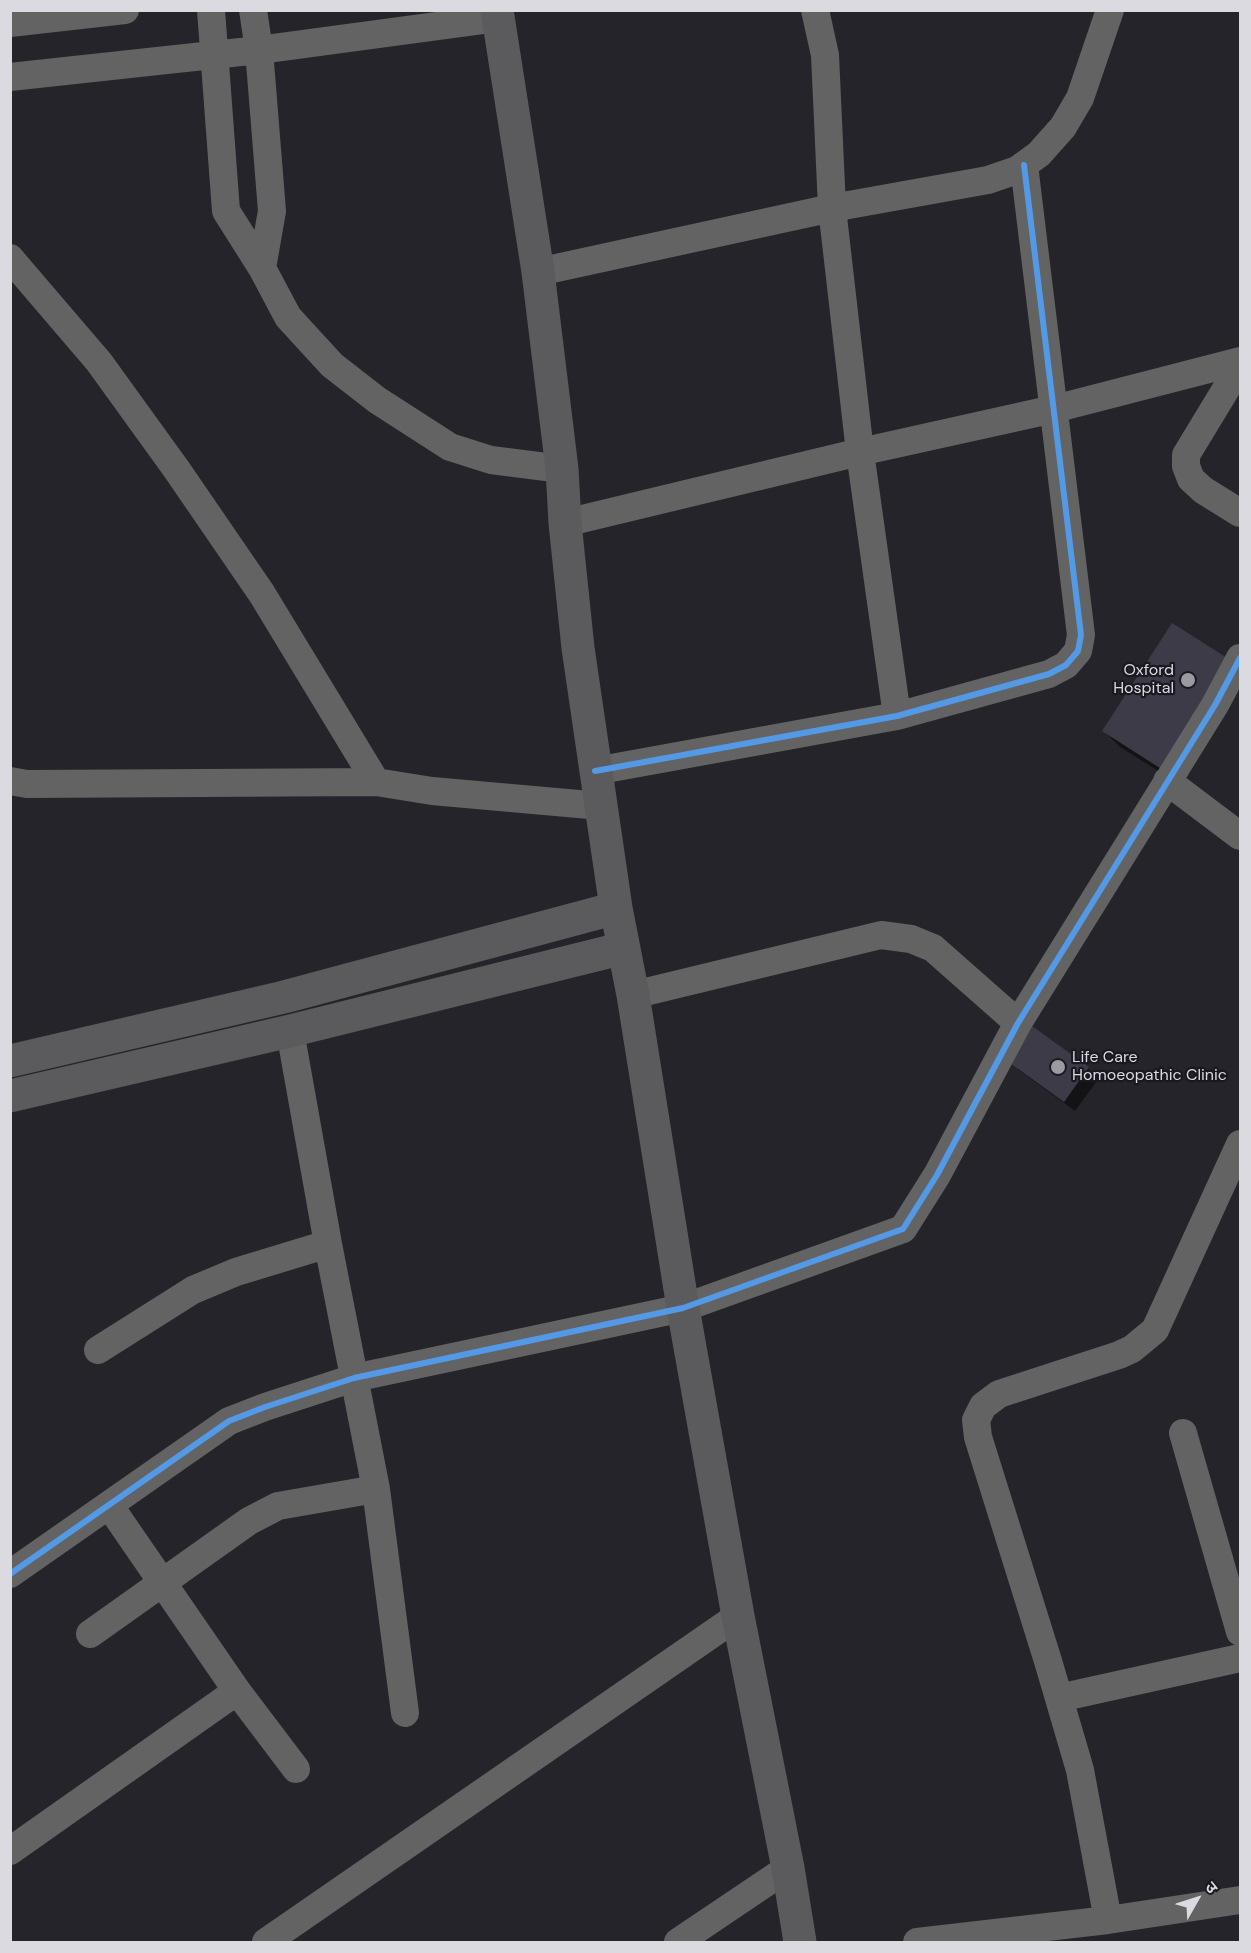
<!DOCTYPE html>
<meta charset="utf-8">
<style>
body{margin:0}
#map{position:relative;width:1251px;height:1953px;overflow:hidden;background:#25242a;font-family:"DM Sans","Noto Sans Devanagari",sans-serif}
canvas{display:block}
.frame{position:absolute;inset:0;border:12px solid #dbdae1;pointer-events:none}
.north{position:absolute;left:1167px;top:1869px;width:60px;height:60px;-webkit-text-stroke:4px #1a1922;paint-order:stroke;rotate:51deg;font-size:16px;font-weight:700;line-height:24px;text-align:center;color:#dbdae1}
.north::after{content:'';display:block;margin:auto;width:21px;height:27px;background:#dbdae1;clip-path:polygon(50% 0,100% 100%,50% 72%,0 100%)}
</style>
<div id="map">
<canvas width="1251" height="1953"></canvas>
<div class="frame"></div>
<div class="north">उ</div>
</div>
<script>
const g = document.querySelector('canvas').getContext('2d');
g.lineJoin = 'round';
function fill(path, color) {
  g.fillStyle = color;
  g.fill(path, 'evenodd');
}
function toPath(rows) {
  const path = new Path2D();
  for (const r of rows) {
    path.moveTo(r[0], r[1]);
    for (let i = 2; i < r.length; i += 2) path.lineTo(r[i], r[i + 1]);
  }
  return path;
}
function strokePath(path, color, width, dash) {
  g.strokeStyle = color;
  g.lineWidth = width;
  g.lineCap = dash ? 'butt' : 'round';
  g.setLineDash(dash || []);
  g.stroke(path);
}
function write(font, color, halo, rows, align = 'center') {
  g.font = font + ' "DM Sans",sans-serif';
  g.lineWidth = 4.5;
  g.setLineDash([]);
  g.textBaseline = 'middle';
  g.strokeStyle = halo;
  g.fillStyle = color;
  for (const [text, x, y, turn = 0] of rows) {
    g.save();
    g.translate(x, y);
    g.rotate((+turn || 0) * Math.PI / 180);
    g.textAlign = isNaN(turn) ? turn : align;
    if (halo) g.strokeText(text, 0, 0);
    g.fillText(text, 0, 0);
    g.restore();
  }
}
fill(toPath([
 [1240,672,1240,689,1179,784,1120,747,1104,731],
 [1009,1061,1088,1068,1099,1078,1075,1111,1020,1071]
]), '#0007');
fill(toPath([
 [1172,623,1232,661,1163,770,1102,731],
 [1032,1026,1089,1067,1064,1102,1007,1061]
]), '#3d3b48');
strokePath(toPath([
 [211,10,226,211,262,268,288,317,332,365,377,400,450,447,491,460,562,469],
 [253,10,259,50,272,211,262,268],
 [815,10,825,55,832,208,860,452,897,716],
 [10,23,125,10],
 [10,77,259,50,497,18],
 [10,258,99,362,177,470,262,594,376,782],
 [538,272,832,208,988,180,1017,170,1039,154,1063,127,1080,98,1110,10],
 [1240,366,1186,455,1186,466,1191,479,1203,490,1240,513],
 [565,523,860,452,1054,409,1240,361],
 [595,771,897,716,1049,674,1066,665,1078,651,1081,635,1024,165],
 [10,781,27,784,376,782,432,791,601,806],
 [1167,781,1240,836],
 [633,995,881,935,911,939,933,948,1018,1023],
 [290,1031,328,1244,376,1489,405,1713],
 [98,1350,193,1290,236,1272,328,1244],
 [1183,1433,1240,1632],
 [109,1505,237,1691,296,1769],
 [10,1574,229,1421,265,1407,354,1378,683,1308,903,1229,937,1175,1018,1023,1215,705,1240,658],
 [90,1634,249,1521,278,1506,376,1489],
 [1059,1698,1240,1658],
 [10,1851,237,1691],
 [1108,1920,1080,1770,1048,1661,978,1437,976,1420,983,1406,999,1394,1119,1355,1132,1349,1155,1330,1240,1144],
 [266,1942,738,1616],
 [678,1942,788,1868],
 [917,1942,1108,1920,1240,1900]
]), '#636363', 28);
strokePath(toPath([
 [497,10,538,272,562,469,565,523,578,648,616,908,633,995,683,1308,738,1616,788,1868,800,1942],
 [10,1061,284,997,616,908],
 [10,1096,290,1031,624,948]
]), '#5b5a5d', 33);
strokePath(toPath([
 [595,771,897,716,1049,674,1066,665,1078,651,1081,635,1024,165],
 [10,1574,229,1421,265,1407,354,1378,683,1308,903,1229,937,1175,1018,1023,1215,705,1240,658]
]), '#5399e6', 6);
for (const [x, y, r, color] of [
 [1188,680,8,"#9b9aa1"],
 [1058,1067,8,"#9b9aa1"]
]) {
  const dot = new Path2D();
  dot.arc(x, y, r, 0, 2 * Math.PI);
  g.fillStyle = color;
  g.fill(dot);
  strokePath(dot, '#1a1922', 2);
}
write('16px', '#dbdae1', '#1a1922', [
 ["Oxford",1174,671],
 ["Hospital",1174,689],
 ["Life Care",1072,1058,"left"],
 ["Homoeopathic Clinic",1072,1076,"left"]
], 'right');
</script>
